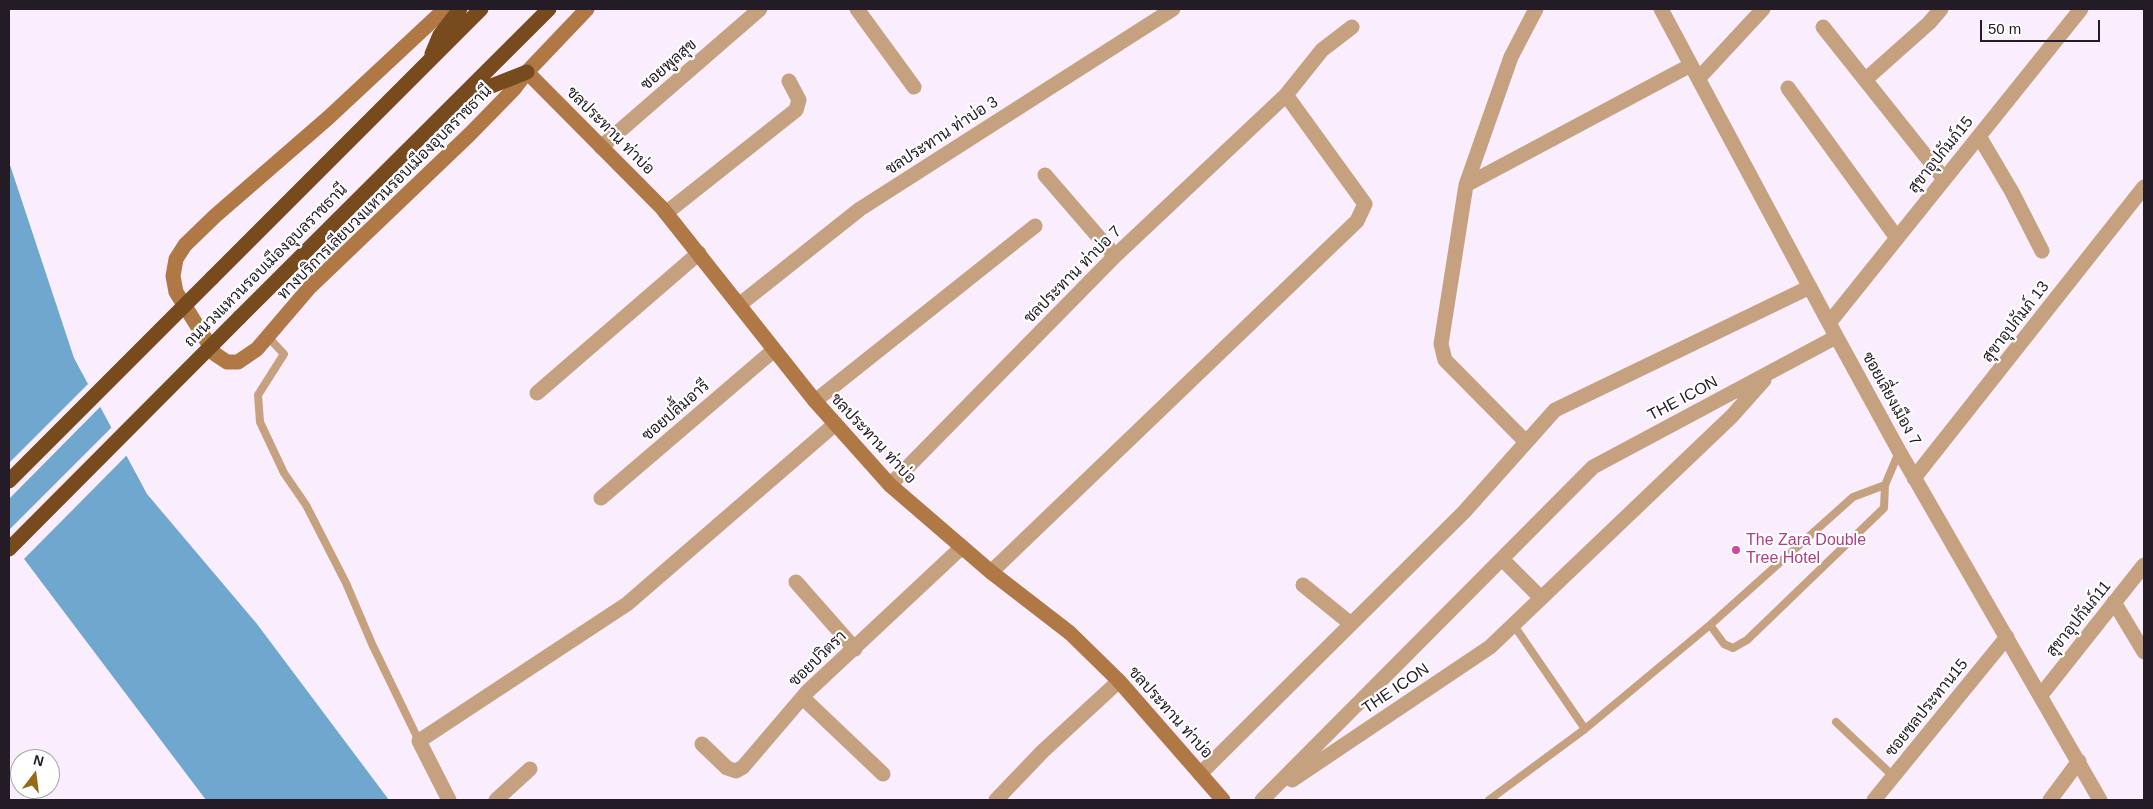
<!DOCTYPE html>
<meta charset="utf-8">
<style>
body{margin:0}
#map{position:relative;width:2153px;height:809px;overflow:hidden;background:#faedfd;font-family:Arial,sans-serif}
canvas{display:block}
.frame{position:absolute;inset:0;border:10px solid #231b25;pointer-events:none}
.north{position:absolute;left:10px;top:749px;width:50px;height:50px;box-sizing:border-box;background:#fff;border:1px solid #a7a4a8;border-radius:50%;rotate:15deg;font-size:14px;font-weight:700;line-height:20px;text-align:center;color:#231b25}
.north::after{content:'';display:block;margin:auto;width:18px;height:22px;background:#966a17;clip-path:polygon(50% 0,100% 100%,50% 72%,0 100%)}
.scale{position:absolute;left:1980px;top:20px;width:120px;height:22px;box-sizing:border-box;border:2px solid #231b25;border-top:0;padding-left:6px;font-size:15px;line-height:18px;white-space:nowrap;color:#231b25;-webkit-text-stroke:4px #fff;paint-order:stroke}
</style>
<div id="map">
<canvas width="2153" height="809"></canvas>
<div class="frame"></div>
<div class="north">N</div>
<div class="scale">50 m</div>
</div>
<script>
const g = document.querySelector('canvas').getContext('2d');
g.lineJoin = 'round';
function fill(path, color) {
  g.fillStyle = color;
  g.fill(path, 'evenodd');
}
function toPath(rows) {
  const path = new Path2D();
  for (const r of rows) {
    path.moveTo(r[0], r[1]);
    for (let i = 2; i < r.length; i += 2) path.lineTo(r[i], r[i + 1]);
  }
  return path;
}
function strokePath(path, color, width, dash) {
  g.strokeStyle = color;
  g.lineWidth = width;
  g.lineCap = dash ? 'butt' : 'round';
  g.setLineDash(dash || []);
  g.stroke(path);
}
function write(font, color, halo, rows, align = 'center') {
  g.font = font + ' Arial,Sarabun,sans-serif';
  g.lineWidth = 4.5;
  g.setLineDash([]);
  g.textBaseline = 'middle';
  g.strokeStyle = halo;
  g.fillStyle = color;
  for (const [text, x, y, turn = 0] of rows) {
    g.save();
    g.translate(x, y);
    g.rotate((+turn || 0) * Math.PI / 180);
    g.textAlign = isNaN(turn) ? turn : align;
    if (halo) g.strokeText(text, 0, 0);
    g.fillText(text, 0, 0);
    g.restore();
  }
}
fill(toPath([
 [9,162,74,358,147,494,257,624,389,800,206,800,9,539]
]), '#6fa7ce');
fill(toPath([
 [90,382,102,405,9,499,9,463],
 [113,426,128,454,22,561,9,544,9,530]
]), '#faedfd');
strokePath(toPath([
 [268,337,284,354,258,395,260,422,284,473,306,505,346,583,372,644,419,741],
 [1885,485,1853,497,1710,625,1724,644,1733,648,1747,640,1884,508,1885,485,1899,452],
 [1513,624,1585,729],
 [1836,722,1893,776],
 [1489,800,1585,729,1710,625]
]), '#c6a17f', 8);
strokePath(toPath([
 [857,9,914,87],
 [1661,9,1829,323,1899,451,2100,800],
 [1823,27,1944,179],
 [1699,78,1763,9],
 [1865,80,1929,23,1941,9],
 [1788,88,1897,238],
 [1979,136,2012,192,2042,251],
 [601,147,760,9],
 [1045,175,1115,256],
 [1466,185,1691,65],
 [666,213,796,110,799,100,789,81],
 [739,305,860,209,1173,9],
 [1829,323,2081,9],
 [537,393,699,253],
 [815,401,1035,226],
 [1526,442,1445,360,1441,344,1466,185,1511,57,1536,9],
 [1914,478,2144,187],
 [890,485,1115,256,1286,95,1322,50,1352,27],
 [601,498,774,350],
 [1502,559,1541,598],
 [991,572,1357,221,1365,204,1286,95],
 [796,582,855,649],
 [1303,585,1351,624],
 [2114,602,2144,652],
 [2041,695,2144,565],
 [803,698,883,774],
 [702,744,727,768,736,771,743,767,807,692,962,547],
 [1200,774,1464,512,1555,410,1810,287],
 [1292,780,1490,647,1732,416,1764,380],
 [449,800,419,741,627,604,834,425],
 [496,800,530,769],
 [996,800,1043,751,1119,681],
 [1262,800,1593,467,1836,337],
 [1874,800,2007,637],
 [2050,800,2079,761]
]), '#c6a17f', 15);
strokePath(toPath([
 [445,9,328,118,215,216,185,245,176,259,173,276,176,292,215,354,227,362,238,362,257,349,310,287,470,134,514,89,527,72,587,9],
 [527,72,662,208,815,401,890,485,991,572,1070,633,1119,681,1223,800]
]), '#af7844', 15);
strokePath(toPath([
 [432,54,440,35,460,9],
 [466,96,527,72],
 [212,278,481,9],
 [240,317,549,9]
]), '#784b1e', 15);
strokePath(toPath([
 [9,481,212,278],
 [9,549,240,317]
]), '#784b1e', 15);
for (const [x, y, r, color] of [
 [1736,550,5,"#d1479c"]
]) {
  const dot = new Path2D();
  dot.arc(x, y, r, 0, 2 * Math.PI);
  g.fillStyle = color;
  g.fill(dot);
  strokePath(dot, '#fff', 2);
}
write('16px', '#231b25', '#fff', [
 ["ซอยพูลสุข",669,65,-41],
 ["ชลประทาน ท่าบ่อ",610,131,45],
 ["ชลประทาน ท่าบ่อ 3",942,136,-33],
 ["สุขาอุปกัมภ์15",1941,155,-51],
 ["ทางบริการเลียบวงแหวนรอบเมืองอุบลราชธานี",385,193,-45],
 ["ถนนวงแหวนรอบเมืองอุบลราชธานี",266,266,-45],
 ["ชลประทาน ท่าบ่อ 7",1073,275,-45],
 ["สุขาอุปกัมภ์ 13",2016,322,-52],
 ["THE ICON",1683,399,-28],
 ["ซอยเลี่ยงเมือง 7",1891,399,61],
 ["ซอยปลื้มอารี",676,411,-41],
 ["ชลประทาน ท่าบ่อ",873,439,47],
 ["สุขาอุปกัมภ์11",2079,619,-51],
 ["ซอยปวิตรา",818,659,-44],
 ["THE ICON",1396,689,-34],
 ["ซอยชลประทาน15",1927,708,-51],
 ["ชลประทาน ท่าบ่อ",1170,713,48]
]);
write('16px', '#b23c85', '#fff', [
 ["The Zara Double",1746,541],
 ["Tree Hotel",1746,559]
], 'left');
</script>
